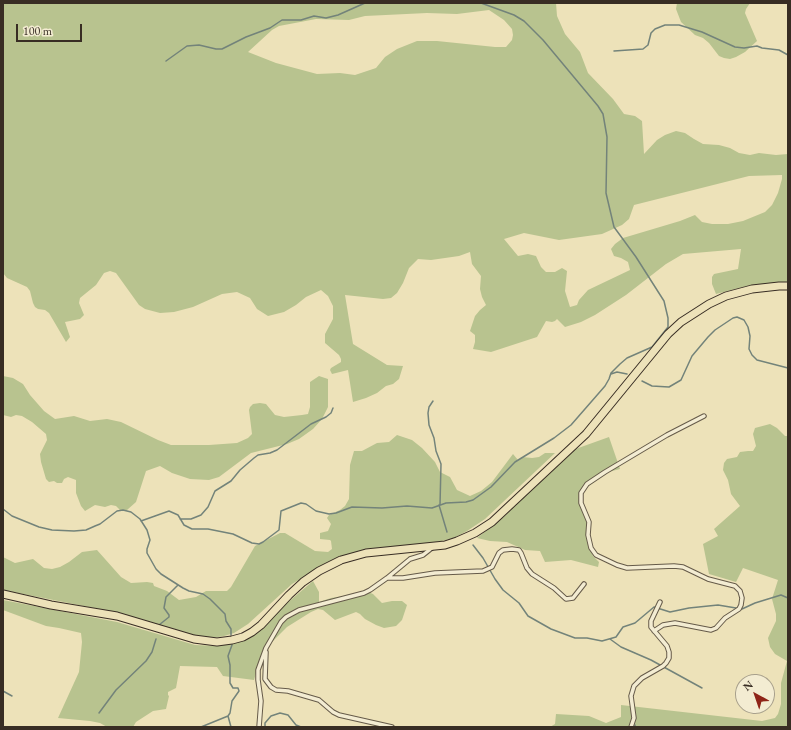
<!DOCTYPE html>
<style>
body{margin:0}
#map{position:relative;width:791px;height:730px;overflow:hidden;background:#ede2b9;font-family:"EB Garamond",serif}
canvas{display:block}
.frame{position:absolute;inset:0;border:4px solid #382d24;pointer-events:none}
.north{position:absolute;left:735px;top:674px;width:40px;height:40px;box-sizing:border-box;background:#f3ecd2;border:1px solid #a8a08c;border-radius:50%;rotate:320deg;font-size:11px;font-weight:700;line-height:16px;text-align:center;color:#382d24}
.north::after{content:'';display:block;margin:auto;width:14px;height:18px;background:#8f2418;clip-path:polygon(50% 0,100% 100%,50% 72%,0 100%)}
.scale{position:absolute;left:16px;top:24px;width:66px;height:18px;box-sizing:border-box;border:2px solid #382d24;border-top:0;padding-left:5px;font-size:12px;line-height:14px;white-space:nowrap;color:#382d24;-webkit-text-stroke:3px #f3ecd2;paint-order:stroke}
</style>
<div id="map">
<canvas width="791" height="730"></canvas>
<div class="frame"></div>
<div class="north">N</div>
<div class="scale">100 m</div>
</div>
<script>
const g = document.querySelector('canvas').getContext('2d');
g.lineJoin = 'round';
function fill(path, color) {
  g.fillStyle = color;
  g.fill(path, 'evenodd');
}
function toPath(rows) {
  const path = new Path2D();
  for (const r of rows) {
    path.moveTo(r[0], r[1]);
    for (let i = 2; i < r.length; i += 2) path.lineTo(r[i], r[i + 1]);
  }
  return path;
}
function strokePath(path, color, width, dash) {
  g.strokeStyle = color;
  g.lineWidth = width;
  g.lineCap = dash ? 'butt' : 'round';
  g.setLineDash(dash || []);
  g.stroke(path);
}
fill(toPath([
 [3,3,556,3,557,16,565,34,580,52,588,73,613,99,624,114,635,116,642,121,644,154,657,140,665,135,676,131,685,133,694,139,703,144,719,145,730,148,739,153,750,155,759,153,776,155,788,154,788,283,751,285,716,294,712,284,712,277,714,274,738,269,741,249,683,254,666,264,626,295,595,315,581,322,565,327,557,319,555,321,552,322,546,321,537,337,491,352,473,349,475,342,475,335,470,331,475,316,480,310,486,305,482,297,480,289,481,276,472,264,470,252,459,256,431,260,418,259,409,268,403,283,397,293,391,298,383,299,345,295,353,344,387,365,403,366,399,379,393,384,386,386,377,393,366,398,353,402,348,370,332,374,330,370,331,368,341,362,341,359,339,355,325,343,325,334,333,319,333,306,328,296,321,290,306,297,296,305,284,312,268,316,257,309,250,298,237,292,222,294,193,307,174,312,160,313,145,309,139,305,116,273,110,271,104,273,96,285,80,298,79,303,84,315,80,319,65,322,70,337,66,342,49,313,45,310,38,309,35,307,33,303,30,291,27,287,7,278,3,273],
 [489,10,504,20,512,29,513,35,512,40,506,47,495,47,437,41,417,41,397,49,385,57,376,68,355,75,340,73,317,74,276,63,248,52,272,30,279,26,316,19,349,20,365,16,427,13,457,14],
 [782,175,782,179,778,193,772,205,765,212,743,221,728,224,712,224,702,222,695,215,680,221,623,238,615,244,611,249,614,256,621,258,628,262,630,270,588,290,579,300,577,305,570,307,565,291,567,271,562,268,555,272,546,272,541,267,536,256,528,254,518,256,504,239,524,233,559,240,602,234,622,225,629,219,634,205,749,176],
 [677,3,750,3,746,9,745,13,757,41,745,52,736,57,730,59,724,58,719,56,709,43,703,38,695,35,681,22,676,9],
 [3,376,13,378,23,384,30,395,44,411,55,419,74,416,90,421,107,419,121,422,158,440,171,445,209,445,237,443,248,438,252,434,249,410,250,407,253,404,260,403,266,404,275,415,284,417,302,415,308,414,310,407,310,382,319,376,328,379,328,407,322,419,313,429,299,439,287,444,251,453,219,477,209,480,190,479,172,473,160,466,146,471,136,502,127,510,120,510,116,506,111,505,105,507,95,505,85,511,81,506,76,493,76,480,68,477,64,479,62,483,57,483,54,481,49,482,46,479,41,462,40,454,47,440,46,434,32,422,22,416,16,415,11,417,3,415],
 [770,424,777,428,785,436,788,436,788,727,550,727,555,724,556,714,589,716,606,723,621,717,621,705,762,721,775,718,778,714,781,704,781,683,787,661,775,654,770,647,768,638,776,621,776,614,772,599,778,580,743,568,736,582,709,574,703,544,718,536,714,529,740,506,731,494,728,480,723,470,724,463,727,459,737,457,740,452,748,451,753,451,756,446,753,434,755,428],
 [397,435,412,440,422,448,435,462,440,472,450,477,457,490,470,496,481,491,492,482,513,454,518,460,522,457,532,458,539,457,545,453,555,453,485,519,467,531,454,538,433,543,388,547,361,551,325,564,292,584,248,624,234,633,224,636,213,638,197,636,119,613,3,590,3,557,15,563,33,559,44,568,52,569,60,567,69,562,82,552,97,550,121,577,131,583,147,582,153,583,154,586,167,591,179,600,196,597,206,591,227,591,231,587,255,546,280,533,285,533,315,551,328,552,332,549,331,541,330,540,320,539,320,533,328,531,331,524,327,518,329,515,340,510,345,506,349,499,350,465,354,451,362,451,377,443,389,442],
 [609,437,620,469,608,472,586,488,582,494,582,506,583,514,587,521,587,537,593,556,599,562,598,567,571,560,545,562,540,551,525,550,507,542,490,541,477,538,506,515,520,499,570,451],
 [313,581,319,592,319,602,331,598,368,592,373,594,382,603,392,601,402,601,407,605,402,620,396,626,384,628,376,625,365,619,360,614,356,612,335,620,323,610,318,609,311,612,287,627,262,652,254,680,223,676,217,667,180,666,176,688,168,692,168,695,169,696,166,709,153,711,136,722,133,727,107,727,100,723,90,721,58,718,79,672,82,642,81,633,59,628,46,626,3,610,3,600,117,622,195,645,218,646,234,642,286,604]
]), '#b8c38f');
strokePath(toPath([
 [614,51,643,49,648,45,651,33,655,29,665,25,679,25,702,32,735,47,744,48,757,46,762,48,779,50,788,55],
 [166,61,187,46,199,45,216,49,222,49,246,37,270,28,282,20,301,20,314,16,326,18,338,15,365,3],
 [611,374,617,372,627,374],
 [642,381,652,386,669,387,681,380,692,356,708,337,715,330,733,318,737,317,744,320,748,327,750,336,749,349,752,355,757,360,788,368],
 [433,401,429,407,428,413,429,425,434,438,436,451,441,464,440,505],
 [439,505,447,532],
 [3,509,12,516,39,527,52,530,74,531,86,530,95,526,100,524,117,511,123,510,131,512,140,519,147,530,150,540,147,549,147,553,156,569,161,574,183,588,189,591,203,594,210,599,225,614,226,621,231,629,231,635],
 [180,519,191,519,201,515,208,507,215,491,231,481,240,470,254,458,258,455,270,453,277,450,311,424,326,417,331,413,333,408],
 [141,521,169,511,178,515,184,525,192,529,208,529,233,534,252,543,259,544,263,542,279,530,281,511,301,503,306,504,316,511,329,514,336,513,352,507,382,508,407,506,432,508,446,503,466,502,473,500,491,487,515,462,554,438,571,425,605,386,609,379,611,373,620,364,627,358,652,347,668,327,668,318,664,301,636,257,614,227,606,193,607,137,603,114,598,106,543,40,524,21,514,15,481,3],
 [473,545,483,558,495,579,503,590,519,603,528,616,551,629,575,638,587,638,602,641,616,637,623,627,635,623,654,607,670,612,689,608,718,605,742,609,755,603,781,595,788,598],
 [159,625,169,617,169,615,164,608,166,597,178,585],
 [610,639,621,647,651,660,702,688],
 [3,691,12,696],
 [99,713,116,690,146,661,152,652,156,639],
 [228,716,231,727],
 [635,725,635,727],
 [201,727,228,716,230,713,232,701,239,691,238,688,233,688,230,683,230,665,228,656,232,645],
 [265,727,265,723,271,716,280,713,288,715,296,725,301,727]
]), '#73837a', 1.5);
const street = toPath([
 [387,578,403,578,435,573,483,571,492,567,499,553,503,550,512,549,519,550,521,553,527,568,532,574,554,588,566,599,573,598,584,584],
 [654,631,663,625,675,623,711,630,716,628,725,618,739,609,741,605,742,598,740,591,735,586,708,579,683,567,674,566,627,568,617,565,596,555,591,548,588,535,589,522,581,503,581,493,587,484,605,472,667,435,704,416],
 [266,652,265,679,271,687,276,690,288,691,319,700,333,712,339,715,392,727],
 [259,727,261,701,258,680,258,670,266,648,281,622,286,617,299,610,364,593,370,590,387,578,410,559,423,555,433,547],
 [631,727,634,718,631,696,634,686,642,678,663,666,666,663,669,658,669,652,667,646,651,627,651,621,660,602]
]);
const highway = toPath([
 [3,594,51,605,117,616,194,639,217,642,232,640,243,637,252,632,261,625,289,595,303,582,319,571,341,560,366,553,445,545,457,541,475,533,492,522,508,507,586,434,668,334,681,322,709,304,726,296,752,289,779,286,788,286]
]);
strokePath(street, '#655a49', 5.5);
strokePath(highway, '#382d24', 9);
strokePath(street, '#f3ecd2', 3.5);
strokePath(highway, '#ede2b9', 7);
</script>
